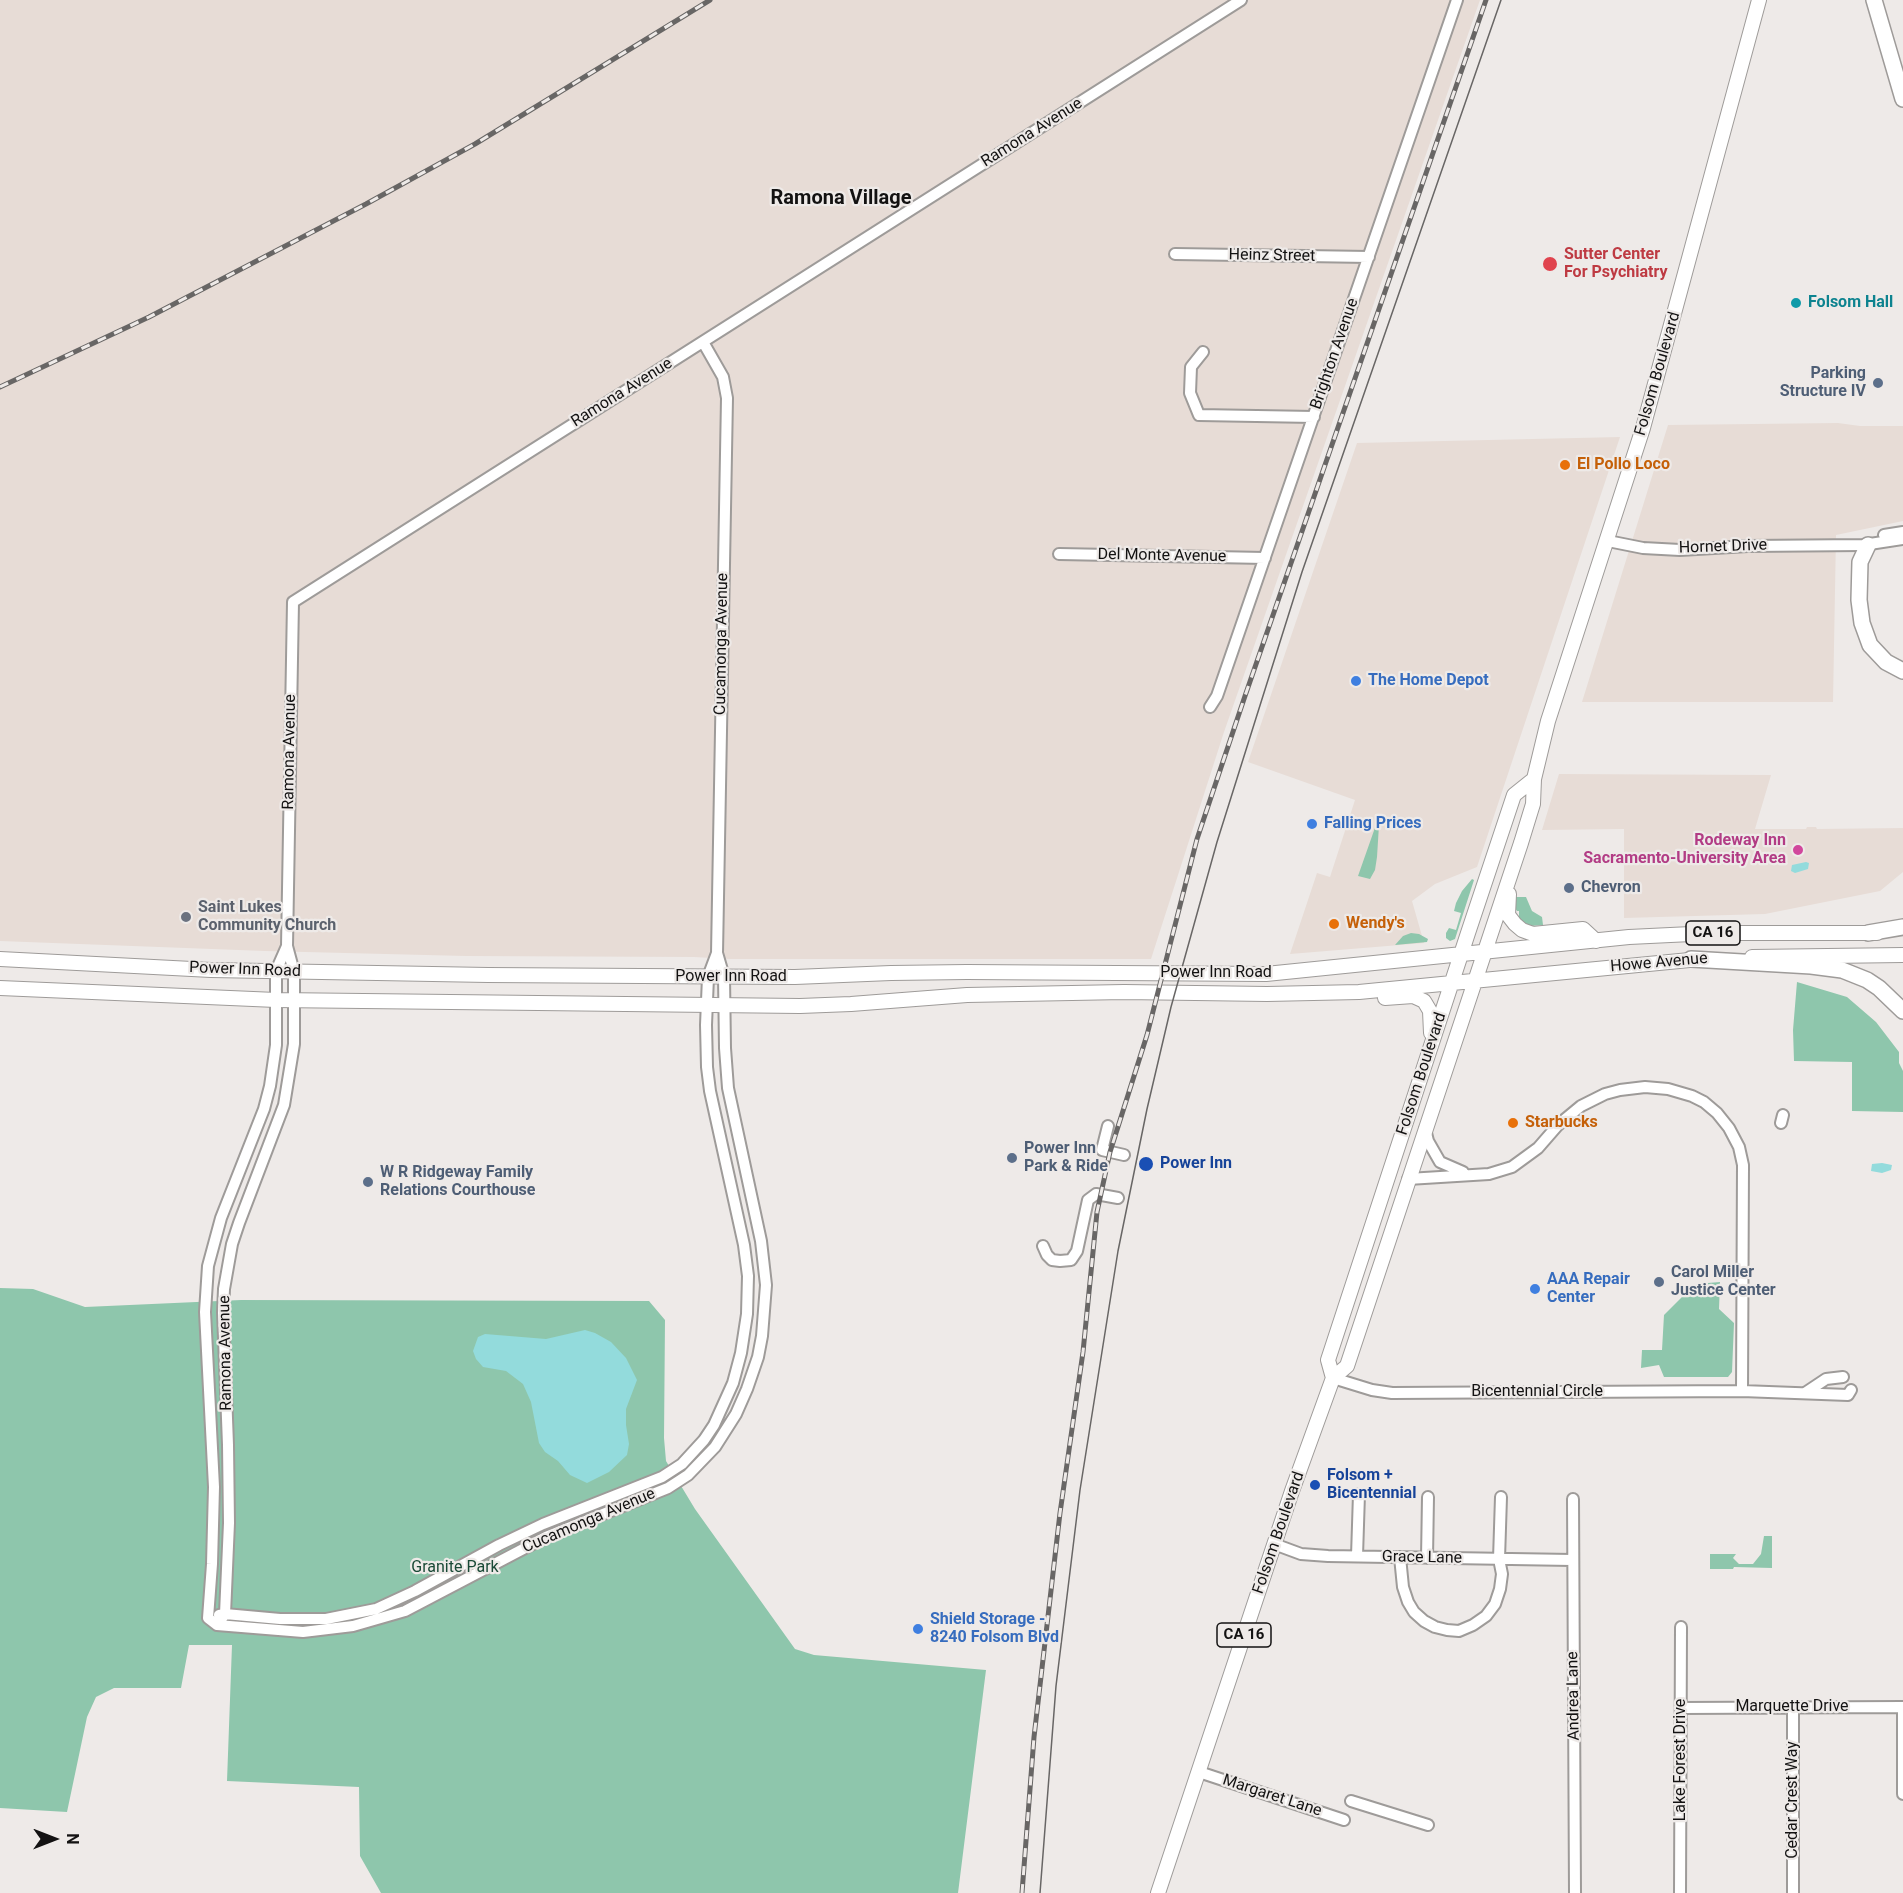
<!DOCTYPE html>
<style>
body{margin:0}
#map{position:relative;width:1903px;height:1893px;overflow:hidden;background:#eeeae8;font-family:Roboto,sans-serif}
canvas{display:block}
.north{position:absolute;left:24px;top:1809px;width:60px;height:60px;-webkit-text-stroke:4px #eeeae8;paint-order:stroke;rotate:90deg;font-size:16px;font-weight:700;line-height:24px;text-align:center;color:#131212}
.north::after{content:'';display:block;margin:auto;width:21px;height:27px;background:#131212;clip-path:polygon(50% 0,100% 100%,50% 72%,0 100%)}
</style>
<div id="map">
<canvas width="1903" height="1893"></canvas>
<div class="north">N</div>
</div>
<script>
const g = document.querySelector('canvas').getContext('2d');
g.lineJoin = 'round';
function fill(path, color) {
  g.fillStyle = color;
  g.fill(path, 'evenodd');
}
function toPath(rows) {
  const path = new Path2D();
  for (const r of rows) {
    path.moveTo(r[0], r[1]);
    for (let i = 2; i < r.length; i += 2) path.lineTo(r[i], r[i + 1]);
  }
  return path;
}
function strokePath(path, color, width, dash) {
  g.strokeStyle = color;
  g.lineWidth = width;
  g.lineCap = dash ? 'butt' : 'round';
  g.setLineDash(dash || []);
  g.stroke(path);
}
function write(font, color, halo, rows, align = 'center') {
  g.font = font + ' Roboto,sans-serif';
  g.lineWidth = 4.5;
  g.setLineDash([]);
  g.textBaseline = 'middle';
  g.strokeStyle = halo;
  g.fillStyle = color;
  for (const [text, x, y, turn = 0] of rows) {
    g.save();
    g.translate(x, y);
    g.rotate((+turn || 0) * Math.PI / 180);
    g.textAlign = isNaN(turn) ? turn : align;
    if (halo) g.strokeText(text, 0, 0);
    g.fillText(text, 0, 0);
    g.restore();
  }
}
fill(toPath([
 [0,0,1480,0,1224,732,1151,959,730,959,694,957,466,956,265,951,0,941],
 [1838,423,1860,426,1903,426,1903,521,1836,535,1833,702,1582,702,1668,425],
 [1620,437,1477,867,1435,884,1412,901,1424,943,1290,954,1317,873,1330,877,1355,800,1248,762,1357,443],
 [1559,774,1771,775,1755,829,1806,829,1807,827,1816,827,1817,829,1903,828,1903,872,1880,891,1765,914,1624,918,1624,829,1542,830]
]), '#e7dcd6');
fill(toPath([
 [1377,822,1379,825,1377,857,1375,870,1370,879,1358,876],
 [1472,879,1474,880,1455,939,1450,941,1446,938,1446,933,1449,928,1456,930,1461,913,1454,911,1456,903,1462,891],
 [1516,897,1526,897,1532,911,1542,917,1543,925,1530,926,1522,921,1519,918,1519,911,1517,911,1515,908],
 [1411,933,1419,934,1428,939,1427,942,1395,945,1403,936],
 [1797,982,1847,997,1876,1022,1899,1052,1899,1063,1903,1071,1903,1112,1852,1111,1852,1062,1794,1061,1793,1030],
 [1720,1282,1719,1309,1734,1323,1732,1372,1728,1377,1664,1377,1659,1365,1641,1368,1642,1350,1662,1350,1664,1315,1690,1289,1705,1289,1708,1283],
 [0,1288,33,1289,85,1307,241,1300,649,1301,665,1320,664,1438,666,1461,695,1509,795,1649,814,1655,986,1670,958,1893,381,1893,360,1856,359,1787,227,1781,232,1645,189,1645,181,1688,114,1688,96,1697,87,1717,67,1812,0,1808],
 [1764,1536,1772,1536,1772,1568,1734,1567,1733,1569,1710,1569,1710,1554,1736,1554,1733,1558,1739,1564,1753,1564,1761,1554]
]), '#8ec6ac');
fill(toPath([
 [1806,862,1809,863,1808,869,1795,873,1791,871,1792,865],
 [1882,1163,1892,1165,1891,1170,1882,1173,1871,1171,1872,1164],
 [585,1330,595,1333,611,1342,626,1358,637,1380,626,1409,626,1425,629,1444,627,1455,609,1472,587,1483,570,1475,558,1461,545,1452,539,1443,531,1402,523,1384,506,1371,483,1367,476,1359,473,1351,478,1337,485,1334,546,1339]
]), '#93dbdc');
const minor = toPath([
 [1175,254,1369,257],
 [1203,352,1191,367,1190,393,1199,415,1314,417],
 [1884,535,1903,532],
 [1608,541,1643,548,1680,550,1748,546,1863,545,1903,539],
 [1059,554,1265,558],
 [1210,707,1217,696,1457,0],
 [1781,1123,1783,1115],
 [1108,1126,1102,1150,1124,1155],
 [1425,1129,1428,1141,1440,1162,1463,1172],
 [1408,1179,1489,1174,1512,1167,1538,1148,1558,1125,1581,1106,1605,1094,1620,1090,1645,1087,1668,1089,1692,1096,1704,1102,1717,1113,1729,1128,1739,1147,1743,1165,1742,1391],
 [1043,1246,1047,1255,1052,1260,1060,1261,1071,1260,1077,1251,1088,1200,1096,1194,1118,1198],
 [1333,1378,1372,1390,1392,1393,1742,1391,1848,1395,1851,1390],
 [1805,1393,1826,1379,1843,1377],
 [1573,1499,1575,1893],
 [1274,1544,1301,1554,1328,1556,1572,1560],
 [1357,1556,1359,1494],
 [1400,1557,1403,1587,1408,1602,1414,1612,1424,1621,1435,1627,1447,1630,1459,1631,1473,1625,1486,1616,1495,1604,1500,1589,1502,1574,1499,1559,1501,1497],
 [1427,1558,1428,1497],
 [219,1615,225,1614,280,1619,326,1619,376,1609,415,1591,499,1545,543,1524,662,1477,682,1464,704,1440,714,1425,733,1383,741,1353,747,1314,748,1276,744,1245,710,1091,707,1067,706,1025,708,977,717,953],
 [208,1618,217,1625,303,1632,353,1626,405,1611,546,1537,668,1488,688,1475,715,1447,736,1414,747,1389,758,1357,762,1336,766,1285,761,1241,728,1088,725,1048,724,977,717,953,727,398,723,377,703,342],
 [208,1618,212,1564,214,1487,205,1312,208,1266,221,1218,264,1109,270,1086,276,1045,276,971,287,946],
 [217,1625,225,1614,229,1523,228,1445,223,1312,224,1289,232,1244,239,1223,284,1105,294,1044,294,972,287,946,293,602,1241,0],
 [1903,1707,1903,1794],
 [1681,1708,1903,1707],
 [1793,1708,1793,1893],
 [1199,1772,1344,1820],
 [1351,1801,1428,1825],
 [1680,1893,1681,1627]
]);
const major = toPath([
 [1509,894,1508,915,1515,924,1522,930,1533,934,1583,929,1596,941],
 [1752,957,1903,955],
 [0,959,211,970,488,975,795,977,891,973,967,972,1266,974,1629,937,1712,933,1877,933],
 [0,988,276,1000,800,1006,851,1004,967,995,1124,992,1267,994,1359,992,1700,959],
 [1385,998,1413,996,1424,1001,1430,1011,1431,1033],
 [1333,1378,1328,1360,1468,933,1514,795,1534,779],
 [1158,1893,1292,1491,1333,1378,1347,1366,1521,843,1533,804,1534,779,1548,721,1643,428,1759,0]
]);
const highway = toPath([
 [1874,0,1903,99],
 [1868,545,1860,562,1859,600,1862,623,1870,645,1886,662,1903,671],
 [1868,933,1903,927],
 [1691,959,1811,966,1842,970,1867,980,1879,988,1903,1011]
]);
strokePath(minor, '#9e9b99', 14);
strokePath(major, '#9e9b99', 16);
strokePath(highway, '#9e9b99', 18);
strokePath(minor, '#fff', 10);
strokePath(major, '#fff', 14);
strokePath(highway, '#fff', 15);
strokePath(toPath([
 [1040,1893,1056,1686,1080,1490,1118,1251,1147,1109,1171,1007,1217,842,1302,572,1501,0]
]), '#686665', 1.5);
const rail = toPath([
 [0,387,149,317,366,204,475,144,710,0],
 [1022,1893,1034,1737,1060,1513,1083,1352,1097,1212,1110,1152,1147,1035,1197,839,1245,696,1486,0]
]);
strokePath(rail, '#686665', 5);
strokePath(rail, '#eeeae8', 3, [9]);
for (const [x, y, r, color] of [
 [1550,264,8,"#e0444e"],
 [1796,303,6,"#0f9aa8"],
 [1878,383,6,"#5c6f8a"],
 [1565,465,6,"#e8710a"],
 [1356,681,6,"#3f7fe0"],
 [1312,824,6,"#3f7fe0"],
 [1798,850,6,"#d1479c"],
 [1569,888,6,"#5c6f8a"],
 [186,917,6,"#6b7280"],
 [1334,924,6,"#e8710a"],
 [1513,1123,6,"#e8710a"],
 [1012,1158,6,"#5c6f8a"],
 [1146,1164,8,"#1a4fb4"],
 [368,1182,6,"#5c6f8a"],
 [1659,1282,6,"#5c6f8a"],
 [1535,1289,6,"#3f7fe0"],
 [1315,1485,6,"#1a4fb4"],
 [918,1629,6,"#3f7fe0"]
]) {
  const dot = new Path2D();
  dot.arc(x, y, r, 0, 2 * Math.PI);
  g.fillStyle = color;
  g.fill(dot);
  strokePath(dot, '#eeeae8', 2);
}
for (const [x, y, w] of [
 [1713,933,54],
 [1244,1635,54]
]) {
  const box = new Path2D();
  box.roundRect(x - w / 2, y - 12, w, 24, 4.5);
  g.fillStyle = '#eeeae8';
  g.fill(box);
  strokePath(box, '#131212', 1.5);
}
write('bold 15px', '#131212', null, [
 ["CA 16",1713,933],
 ["CA 16",1244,1635]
]);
write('16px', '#131212', '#eeeae8', [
 ["Ramona Avenue",1032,133,-32],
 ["Heinz Street",1272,256,1],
 ["Brighton Avenue",1335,354,-71],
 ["Folsom Boulevard",1658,374,-74],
 ["Ramona Avenue",622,393,-32],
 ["Hornet Drive",1723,547,-2],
 ["Del Monte Avenue",1162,556,1],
 ["Cucamonga Avenue",722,644,-89],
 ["Ramona Avenue",290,752,-89],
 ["Howe Avenue",1659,963,-5],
 ["Power Inn Road",245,970,2],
 ["Power Inn Road",1216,973],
 ["Power Inn Road",731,977],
 ["Folsom Boulevard",1422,1074,-72],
 ["Ramona Avenue",226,1353,-91],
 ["Bicentennial Circle",1537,1392],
 ["Cucamonga Avenue",589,1521,-23],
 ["Folsom Boulevard",1279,1533,-71],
 ["Grace Lane",1422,1558,1],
 ["Andrea Lane",1574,1696,-91],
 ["Marquette Drive",1792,1707],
 ["Lake Forest Drive",1681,1760,-90],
 ["Margaret Lane",1272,1796,18],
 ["Cedar Crest Way",1793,1800,-90]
]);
write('bold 16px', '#be3a42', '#eeeae8', [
 ["Sutter Center",1564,255],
 ["For Psychiatry",1564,273]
], 'left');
write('bold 16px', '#0d838f', '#eeeae8', [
 ["Folsom Hall",1808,303]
], 'left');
write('bold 16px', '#4e5e75', '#eeeae8', [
 ["Parking",1866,374,"right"],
 ["Structure IV",1866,392,"right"],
 ["Chevron",1581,888],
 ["Power Inn",1024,1149],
 ["Park & Ride",1024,1167],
 ["W R Ridgeway Family",380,1173],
 ["Relations Courthouse",380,1191],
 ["Carol Miller",1671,1273],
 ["Justice Center",1671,1291]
], 'left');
write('bold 16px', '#c56008', '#eeeae8', [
 ["El Pollo Loco",1577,465],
 ["Wendy's",1346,924],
 ["Starbucks",1525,1123]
], 'left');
write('bold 16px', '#366cbe', '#eeeae8', [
 ["The Home Depot",1368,681],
 ["Falling Prices",1324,824],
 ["AAA Repair",1547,1280],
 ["Center",1547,1298],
 ["Shield Storage -",930,1620],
 ["8240 Folsom Blvd",930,1638]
], 'left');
write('bold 16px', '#b23c85', '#eeeae8', [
 ["Rodeway Inn",1786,841],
 ["Sacramento-University Area",1786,859]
], 'right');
write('bold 16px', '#5b616d', '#eeeae8', [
 ["Saint Lukes",198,908],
 ["Community Church",198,926]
], 'left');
write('bold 16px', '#164399', '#eeeae8', [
 ["Power Inn",1160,1164],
 ["Folsom +",1327,1476],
 ["Bicentennial",1327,1494]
], 'left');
write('16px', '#194936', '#eeeae8', [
 ["Granite Park",455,1568]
]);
write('bold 20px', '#131212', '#eeeae8', [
 ["Ramona Village",841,199]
]);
</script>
